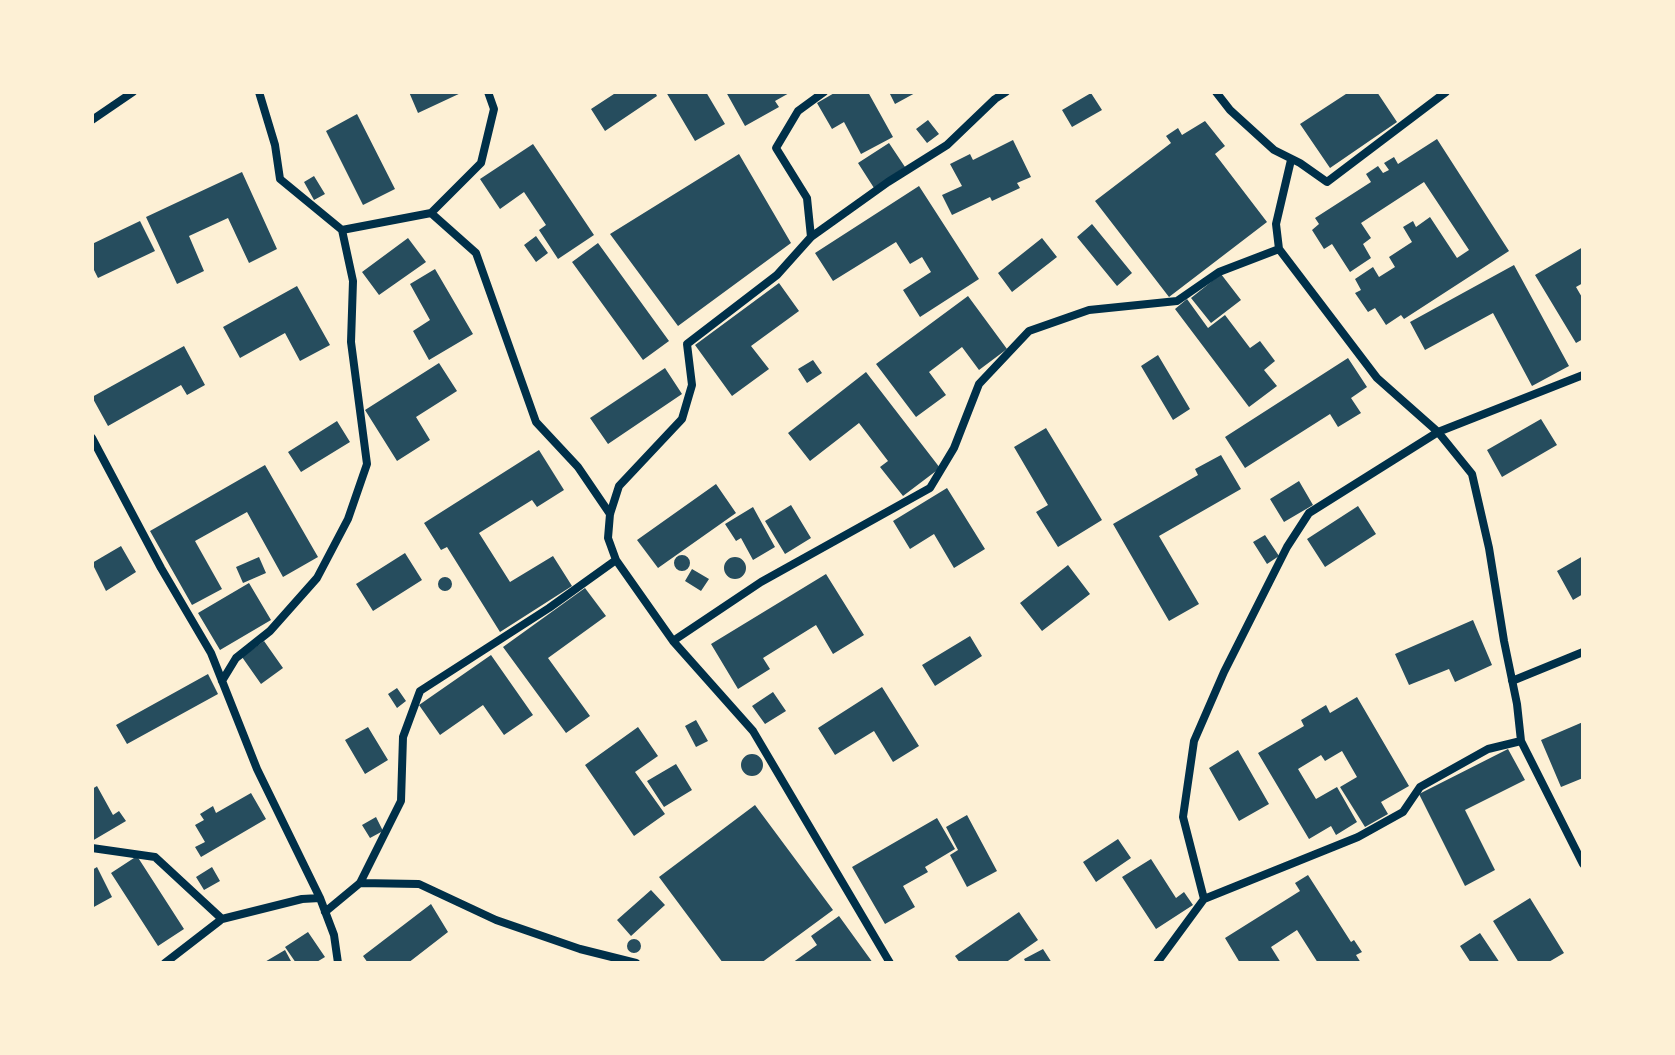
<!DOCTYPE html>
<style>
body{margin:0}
#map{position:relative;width:1675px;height:1055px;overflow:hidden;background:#fdf0d5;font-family:Ubuntu,sans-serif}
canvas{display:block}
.frame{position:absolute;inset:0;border:94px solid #fdf0d5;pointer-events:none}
</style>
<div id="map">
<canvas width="1675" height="1055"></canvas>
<div class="frame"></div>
</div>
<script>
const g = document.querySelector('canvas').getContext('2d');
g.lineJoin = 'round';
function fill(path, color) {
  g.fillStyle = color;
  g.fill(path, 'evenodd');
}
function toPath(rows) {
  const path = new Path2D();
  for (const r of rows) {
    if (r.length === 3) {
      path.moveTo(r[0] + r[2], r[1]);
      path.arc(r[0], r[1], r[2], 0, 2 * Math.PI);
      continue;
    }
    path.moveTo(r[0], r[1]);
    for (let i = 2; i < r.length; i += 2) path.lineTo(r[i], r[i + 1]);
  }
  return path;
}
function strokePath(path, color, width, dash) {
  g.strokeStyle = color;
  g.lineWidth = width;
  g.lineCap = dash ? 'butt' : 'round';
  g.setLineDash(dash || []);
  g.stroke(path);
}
fill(toPath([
 [409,92,463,92,418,113],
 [617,92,655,92,657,96,605,131,591,109],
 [666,92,706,92,725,124,695,141],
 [726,92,791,92,775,101,779,107,745,126],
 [836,92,868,92,893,137,861,154,844,122,832,129,817,103],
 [889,92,917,92,895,104],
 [1349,92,1377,92,1397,122,1330,168,1300,124],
 [1091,93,1102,110,1072,127,1062,110],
 [357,114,395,189,363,205,326,131],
 [928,120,939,134,927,143,916,129],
 [1205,121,1225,146,1215,154,1267,222,1169,297,1095,201,1171,143,1166,136,1178,128,1182,135],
 [1437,139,1509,251,1404,319,1401,315,1386,325,1375,308,1368,312,1355,293,1361,290,1355,279,1373,267,1379,277,1395,267,1389,257,1412,242,1403,227,1413,221,1416,227,1430,217,1457,258,1469,250,1424,182,1361,223,1371,238,1363,244,1371,258,1350,272,1332,244,1324,249,1312,230,1319,224,1315,218,1371,182,1366,174,1378,166,1383,173,1389,170,1384,163,1394,157,1398,164],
 [1013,140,1031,177,1017,183,1020,188,992,201,990,197,952,215,942,195,962,186,950,164,970,154,973,160],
 [889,143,905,167,874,188,858,163],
 [533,144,594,235,558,259,539,230,546,225,524,192,500,209,480,179],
 [739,154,791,243,678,326,610,234],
 [242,172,277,249,249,263,228,218,189,236,204,271,177,284,146,217],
 [314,176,325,194,314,200,304,182],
 [919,186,979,279,920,317,903,290,931,272,922,257,910,264,896,242,833,281,815,253],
 [140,221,155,251,98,278,92,266,92,244],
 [1092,224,1132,273,1117,286,1077,237],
 [536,236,548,253,536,262,524,245],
 [408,238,426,262,379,295,362,272],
 [1042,238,1057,257,1012,292,998,273],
 [598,243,669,341,643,360,572,262],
 [1583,247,1583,283,1576,287,1583,299,1583,339,1576,343,1535,275],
 [1514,265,1569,366,1532,386,1493,313,1425,350,1410,322],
 [435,269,473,334,429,360,413,331,430,320,410,284],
 [1221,274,1241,300,1211,323,1191,298],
 [779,283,799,311,751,346,769,369,732,396,695,345],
 [297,286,330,345,300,361,285,333,240,358,223,327],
 [968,296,1007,349,979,370,962,347,929,372,946,395,916,417,876,364],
 [1187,299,1208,328,1225,315,1250,348,1260,341,1275,361,1264,370,1277,386,1249,407,1175,309],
 [184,346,205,385,187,395,181,385,108,426,92,397],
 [1158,355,1190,409,1173,420,1141,366],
 [1348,358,1367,387,1351,398,1361,413,1338,427,1330,414,1245,468,1225,437],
 [813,360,822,373,807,383,798,369],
 [439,363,457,391,416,417,430,440,397,461,365,410],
 [665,368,682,394,608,444,590,418],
 [866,372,940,468,903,496,880,467,888,461,859,423,810,461,788,433],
 [1541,419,1557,445,1502,477,1487,450],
 [337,421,350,442,301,472,288,452],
 [1046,428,1102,520,1058,547,1036,512,1048,505,1014,447],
 [539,450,564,490,537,507,532,500,479,533,510,582,553,556,572,586,500,632,447,547,441,550,424,523],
 [1221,455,1241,489,1159,536,1199,604,1169,621,1113,524,1198,475,1195,469],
 [265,465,318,557,283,577,247,512,195,541,222,589,192,605,150,531],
 [1299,481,1313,505,1284,522,1270,499],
 [716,484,736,513,658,568,637,540],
 [947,488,985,549,954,568,934,534,910,549,893,521],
 [791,505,811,538,785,554,765,521],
 [1358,506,1376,534,1325,567,1307,539],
 [753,507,775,547,753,560,741,538,736,541,725,524],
 [1265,535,1279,556,1267,564,1253,542],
 [121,546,136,572,106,591,92,563],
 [405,553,422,580,373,611,356,584],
 [682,563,8],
 [1583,556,1583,594,1573,600,1557,571],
 [259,557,266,573,243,583,236,567],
 [735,568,11],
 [1068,565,1090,594,1042,631,1020,603],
 [692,569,709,579,701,591,685,581],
 [826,574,864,635,833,654,816,625,763,658,770,669,738,689,711,644],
 [445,584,7],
 [249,583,271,620,220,650,198,613],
 [585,588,606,616,548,658,590,716,566,733,503,647],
 [1473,620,1492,665,1455,682,1449,669,1409,685,1395,654],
 [970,636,982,656,935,686,922,665],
 [264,641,283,668,261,684,242,657],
 [491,655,533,715,504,735,483,705,440,735,419,705],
 [208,674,218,694,127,744,116,725],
 [882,687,919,746,893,762,874,731,835,755,818,728],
 [397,688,406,701,397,708,388,694],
 [773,692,786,711,765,724,752,706],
 [1357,697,1409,786,1381,802,1388,814,1365,827,1340,787,1357,777,1342,751,1325,761,1321,755,1298,769,1316,799,1337,787,1357,822,1336,835,1331,826,1309,839,1258,753,1304,726,1301,720,1326,705,1330,713],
 [696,720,708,741,696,747,685,726],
 [1583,722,1583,778,1561,787,1541,740],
 [368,727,388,760,365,774,345,740],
 [638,727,658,756,635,772,665,814,634,836,585,765],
 [1508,749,1525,780,1465,810,1495,870,1465,886,1419,794],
 [1238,750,1269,804,1239,821,1209,768],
 [752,765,11],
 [676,764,692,790,664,807,647,781],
 [97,786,113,815,119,811,126,821,92,841,92,789],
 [251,793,266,819,201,857,195,847,205,842,195,825,204,820,200,814,213,806,216,813],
 [755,805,833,910,761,963,723,963,659,877],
 [967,815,997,871,967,887,950,855,958,850,946,827],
 [376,817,383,831,370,838,362,825],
 [937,818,955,849,925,867,928,872,903,886,915,907,885,924,852,867],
 [1118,839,1131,858,1096,882,1083,862],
 [137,856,184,929,158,946,111,873],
 [1151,859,1176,898,1184,892,1193,905,1156,929,1122,877],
 [97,867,112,897,92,908,92,870],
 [212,867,220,881,204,890,196,877],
 [1308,875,1351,942,1354,940,1362,952,1356,955,1361,963,1318,963,1297,930,1271,947,1281,963,1240,963,1225,938,1300,891,1295,883],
 [651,890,665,905,631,936,617,920],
 [1530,898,1564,953,1547,963,1519,963,1493,921],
 [431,904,448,932,408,963,368,963,363,956],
 [1019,912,1038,940,1005,963,960,963,955,956],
 [839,916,873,963,792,963,817,945,811,936],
 [308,932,325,957,315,963,296,963,285,947],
 [1480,933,1500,963,1471,963,1460,946],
 [634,946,7],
 [1043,949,1052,963,1026,963,1024,959],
 [285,950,292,963,263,963]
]), '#264d5e');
strokePath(toPath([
 [824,92,798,111,776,148,807,198,811,237,777,275,687,344,692,385,682,419,619,486,610,514,608,538,616,560,673,641,753,731,890,963],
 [1216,92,1230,110,1274,150,1300,163,1327,182,1446,92],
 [92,120,133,92],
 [1291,160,1276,224,1279,249,1377,378,1438,432,1472,474,1489,548,1504,641,1517,704,1521,741,1583,864],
 [431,213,481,163,494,109,488,92],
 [342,230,431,213,476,253,536,422,578,467,610,514],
 [811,237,888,182,947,145,995,99,1006,92],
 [92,438,161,568,211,653,257,769,320,898,334,935,338,963],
 [673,641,761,582,930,488,954,448,979,384,1029,331,1089,310,1177,301,1219,272,1279,249],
 [222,681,236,658,270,631,317,578,348,519,367,464,351,342,353,281,342,230,280,179,275,145,259,92],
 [1512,681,1583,652],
 [92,848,155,857,222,919],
 [360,883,419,884,496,920,580,949,636,963],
 [1204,899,1183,817,1194,741,1224,672,1287,547,1309,513,1438,432,1583,375],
 [325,912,360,883,401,801,403,737,420,691,549,608,616,560],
 [165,963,222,919,302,899,320,898],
 [1157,963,1204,899,1358,837,1403,812,1420,787,1488,749,1521,741]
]), '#003049', 8);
</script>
